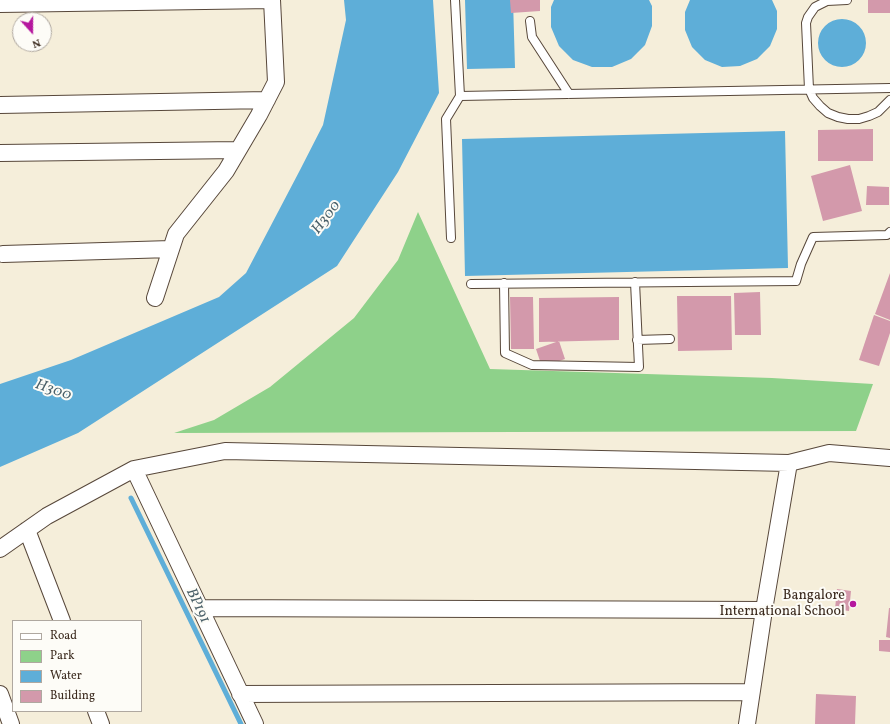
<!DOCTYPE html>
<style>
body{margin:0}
#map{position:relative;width:890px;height:724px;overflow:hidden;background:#f5eeda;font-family:Vollkorn,serif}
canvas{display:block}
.legend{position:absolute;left:12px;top:620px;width:130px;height:92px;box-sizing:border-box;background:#fdfcf7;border:1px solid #afa8a0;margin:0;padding:5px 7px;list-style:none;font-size:12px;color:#3b2a1e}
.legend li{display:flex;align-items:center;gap:8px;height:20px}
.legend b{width:20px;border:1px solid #afa8a0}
.north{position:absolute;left:12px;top:12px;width:40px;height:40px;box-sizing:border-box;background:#fdfcf7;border:1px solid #afa8a0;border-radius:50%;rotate:159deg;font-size:11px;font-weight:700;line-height:16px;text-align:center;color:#3b2a1e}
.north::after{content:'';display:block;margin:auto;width:14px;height:18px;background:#b5179e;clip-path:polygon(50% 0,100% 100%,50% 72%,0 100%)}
</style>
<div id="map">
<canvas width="890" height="724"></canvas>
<ul class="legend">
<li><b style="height:5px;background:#fff"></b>Road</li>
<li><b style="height:11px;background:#8ed18a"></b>Park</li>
<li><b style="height:11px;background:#5eaed8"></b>Water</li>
<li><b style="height:11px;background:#d399ab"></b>Building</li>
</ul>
<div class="north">N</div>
</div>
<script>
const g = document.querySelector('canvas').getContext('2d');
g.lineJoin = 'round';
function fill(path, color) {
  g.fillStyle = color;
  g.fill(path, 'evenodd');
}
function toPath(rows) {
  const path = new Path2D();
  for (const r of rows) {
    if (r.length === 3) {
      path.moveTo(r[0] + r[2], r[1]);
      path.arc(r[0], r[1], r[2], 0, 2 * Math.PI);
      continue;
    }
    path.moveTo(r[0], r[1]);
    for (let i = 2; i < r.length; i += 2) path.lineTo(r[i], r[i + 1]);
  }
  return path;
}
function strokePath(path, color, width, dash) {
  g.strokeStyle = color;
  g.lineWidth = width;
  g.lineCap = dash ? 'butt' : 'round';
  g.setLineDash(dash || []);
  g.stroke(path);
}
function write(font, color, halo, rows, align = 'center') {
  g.font = font + ' Vollkorn,serif';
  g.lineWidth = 4;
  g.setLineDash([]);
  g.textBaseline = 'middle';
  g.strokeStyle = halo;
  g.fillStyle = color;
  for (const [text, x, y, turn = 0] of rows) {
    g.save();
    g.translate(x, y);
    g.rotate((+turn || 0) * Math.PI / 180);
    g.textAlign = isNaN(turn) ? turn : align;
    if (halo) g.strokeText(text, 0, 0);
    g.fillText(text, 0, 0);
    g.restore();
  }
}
fill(toPath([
 [418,212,490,369,772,378,873,384,856,431,174,433,214,420,270,387,354,318,398,260]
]), '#8ed18a');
fill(toPath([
 [344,0,433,0,439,93,398,172,337,266,78,433,0,467,0,384,71,360,219,297,246,273,300,170,323,125,346,20],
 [465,0,513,0,515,68,467,69],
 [554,0,649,0,652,6,652,26,645,45,631,59,612,67,592,67,573,60,559,46,551,27,551,7],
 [690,0,772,0,777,11,777,29,770,46,757,59,740,66,722,67,705,60,692,47,685,30,685,12],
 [842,43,24],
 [785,131,788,268,465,276,462,139]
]), '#5eaed8');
strokePath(toPath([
 [131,498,241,724]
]), '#5eaed8', 5);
fill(toPath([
 [510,0,540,0,540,11,511,13],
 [868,0,890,0,890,13,868,13],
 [873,129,873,161,818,161,818,130],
 [850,165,862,211,823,221,811,176],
 [867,186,889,187,889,205,866,205],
 [890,273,890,320,875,314],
 [760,292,761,335,735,335,734,293],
 [677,296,731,296,732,350,678,351],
 [510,297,533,297,534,349,511,349],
 [619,297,619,340,539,342,539,298],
 [874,315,890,321,890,333,879,366,859,360],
 [559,341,565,359,542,367,536,349],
 [837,589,851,591,849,611,835,609],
 [889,608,890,608,890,638,886,637],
 [879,640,890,640,890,652,879,651],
 [816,694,856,696,855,724,815,724]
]), '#d399ab');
const service = toPath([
 [847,0,827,1,815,7,808,17,806,23,809,89,813,98,820,106,828,113,838,117,848,119,859,119,869,116,878,112,890,100],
 [530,21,532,37,569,94],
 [460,96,890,88],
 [451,238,446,119,460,96,455,0],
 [504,283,505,353,532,365,639,367,635,282],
 [471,284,796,281,801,264,813,237,887,235,890,232],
 [637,340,670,339]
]);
const minor = toPath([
 [0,4,272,0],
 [0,105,267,100],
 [0,153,238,150],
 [3,254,171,249],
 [155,298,176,234,226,171,259,115,276,82,272,0],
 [134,469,255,724],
 [27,530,62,621],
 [0,549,47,516,134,469,225,451,789,463,829,453,890,458],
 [200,608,764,610],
 [0,694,11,724],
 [240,694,751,692],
 [96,711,101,724],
 [747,724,764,610,789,463]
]);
strokePath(service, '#57473a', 10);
strokePath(minor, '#57473a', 18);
strokePath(service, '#fff', 8);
strokePath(minor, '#fff', 16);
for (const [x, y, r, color] of [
 [853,604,4,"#b5179e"]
]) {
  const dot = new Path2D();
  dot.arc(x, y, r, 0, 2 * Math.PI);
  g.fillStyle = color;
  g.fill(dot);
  strokePath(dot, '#fdfcf7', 1.5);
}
write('14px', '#3b2a1e', '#fdfcf7', [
 ["Bangalore",845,596],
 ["International School",845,612]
], 'right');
write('italic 15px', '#495f68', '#fdfcf7', [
 ["H300",327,218,-53],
 ["H300",53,391,19],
 ["BP191",197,606,64]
]);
</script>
